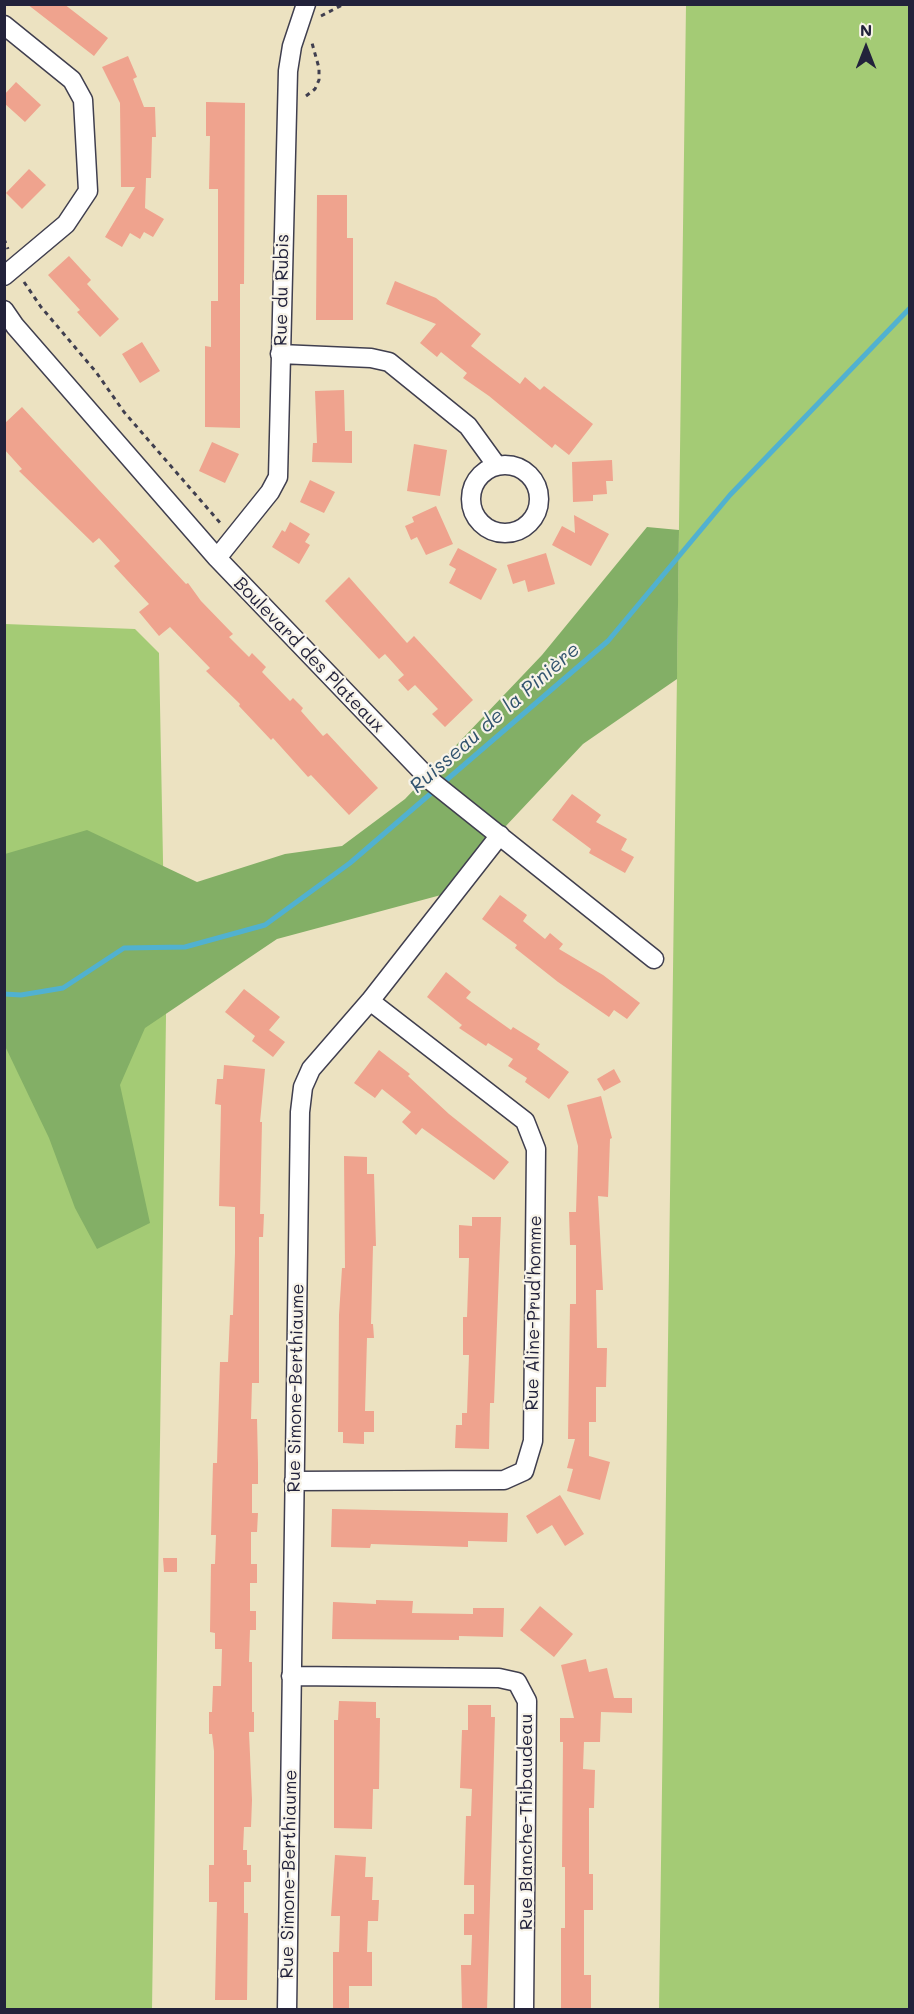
<!DOCTYPE html>
<meta charset="utf-8">
<style>
body{margin:0}
#map{position:relative;width:914px;height:2014px;overflow:hidden;background:#ece2c1;font-family:Mali,sans-serif}
canvas{display:block}
.frame{position:absolute;inset:0;border:6px solid #22223b;pointer-events:none}
.north{position:absolute;left:836px;top:18px;width:60px;height:60px;-webkit-text-stroke:4px #f7f3e8;paint-order:stroke;rotate:0deg;font-size:16px;font-weight:700;line-height:24px;text-align:center;color:#22223b}
.north::after{content:'';display:block;margin:auto;width:21px;height:27px;background:#22223b;clip-path:polygon(50% 0,100% 100%,50% 72%,0 100%)}
</style>
<div id="map">
<canvas width="914" height="2014"></canvas>
<div class="frame"></div>
<div class="north">N</div>
</div>
<script>
const g = document.querySelector('canvas').getContext('2d');
g.lineJoin = 'round';
function fill(path, color) {
  g.fillStyle = color;
  g.fill(path, 'evenodd');
}
function toPath(rows) {
  const path = new Path2D();
  for (const r of rows) {
    if (r.length === 3) {
      path.moveTo(r[0] + r[2], r[1]);
      path.arc(r[0], r[1], r[2], 0, 2 * Math.PI);
      continue;
    }
    path.moveTo(r[0], r[1]);
    for (let i = 2; i < r.length; i += 2) path.lineTo(r[i], r[i + 1]);
  }
  return path;
}
function strokePath(path, color, width, dash) {
  g.strokeStyle = color;
  g.lineWidth = width;
  g.lineCap = dash ? 'butt' : 'round';
  g.setLineDash(dash || []);
  g.stroke(path);
}
function write(font, color, halo, rows, align = 'center') {
  g.font = font + ' Mali,sans-serif';
  g.lineWidth = 4.5;
  g.setLineDash([]);
  g.textBaseline = 'middle';
  g.strokeStyle = halo;
  g.fillStyle = color;
  for (const [text, x, y, turn = 0] of rows) {
    g.save();
    g.translate(x, y);
    g.rotate((+turn || 0) * Math.PI / 180);
    g.textAlign = isNaN(turn) ? turn : align;
    if (halo) g.strokeText(text, 0, 0);
    g.fillText(text, 0, 0);
    g.restore();
  }
}
fill(toPath([
 [686,5,909,5,909,2009,659,2010],
 [5,624,135,629,159,653,166,1016,152,2009,5,2010]
]), '#a4cb75');
fill(toPath([
 [647,527,679,530,677,679,583,744,441,895,277,939,145,1028,120,1085,150,1223,97,1249,75,1208,49,1138,5,1046,5,854,87,830,197,882,285,854,342,846,405,799,542,655]
]), '#83af66');
strokePath(toPath([
 [4,994,21,995,63,988,124,948,185,947,265,925,350,863,608,641,730,495,910,308]
]), '#51b1d0', 5);
fill(toPath([
 [27,4,64,4,108,38,94,56],
 [128,56,137,77,133,79,144,107,155,107,156,137,152,137,151,178,146,178,145,208,164,219,153,237,144,232,140,239,130,233,122,247,105,237,135,187,121,187,120,103,102,67],
 [16,82,41,105,25,122,4,103,4,95],
 [206,102,245,103,244,284,240,284,240,428,205,427,205,346,211,347,211,301,218,301,218,189,209,189,210,136,206,136],
 [29,169,46,185,22,209,6,193],
 [317,195,347,195,347,238,353,238,353,320,316,320],
 [69,256,91,280,87,284,119,319,100,337,77,312,80,310,48,275],
 [395,281,436,298,481,334,471,346,520,384,525,377,540,390,544,386,593,424,569,455,555,444,552,448,489,396,463,378,467,373,441,352,437,357,420,343,436,324,386,304],
 [142,342,160,371,140,383,122,354],
 [344,390,345,431,352,431,352,463,312,462,313,443,317,443,315,391],
 [22,407,186,584,188,583,201,601,233,634,229,637,249,657,252,653,266,667,262,672,290,701,293,698,303,708,301,711,323,736,327,733,378,788,349,815,311,775,308,777,273,738,271,740,239,706,240,704,206,671,210,668,170,627,159,636,139,612,149,604,114,566,120,561,99,538,93,543,19,471,22,469,4,449,4,424],
 [212,442,239,454,225,483,199,471],
 [414,444,447,450,440,496,407,491],
 [612,460,613,481,606,481,607,494,593,495,593,501,573,502,572,462],
 [310,480,335,492,324,513,300,502],
 [436,506,453,544,426,555,417,537,411,540,405,526,414,522,412,517],
 [574,515,609,534,591,566,552,545,562,526,575,533],
 [290,522,310,534,305,542,310,545,299,564,272,547,282,530,285,532],
 [458,548,497,569,481,600,449,583,456,569,449,565],
 [546,553,555,584,528,592,525,580,513,584,507,565],
 [349,577,407,643,414,636,473,700,445,727,432,714,438,709,415,685,408,691,398,680,404,675,385,654,379,659,325,601],
 [572,794,601,815,596,822,627,839,621,850,634,857,625,873,589,853,591,849,552,820],
 [500,895,527,915,523,921,545,939,550,933,563,944,559,949,603,975,640,1003,627,1019,614,1010,609,1017,558,982,515,948,517,945,482,919],
 [446,972,471,992,466,998,511,1030,513,1027,540,1044,537,1049,569,1072,549,1099,525,1082,527,1078,508,1066,513,1059,488,1043,486,1046,459,1028,462,1025,427,997],
 [244,989,280,1017,269,1030,285,1042,273,1057,252,1041,255,1036,225,1012],
 [379,1050,410,1074,408,1076,449,1114,509,1162,494,1180,422,1128,416,1135,402,1122,411,1112,382,1089,375,1098,354,1083],
 [224,1065,265,1069,260,1122,262,1122,260,1214,264,1214,263,1237,259,1237,259,1383,252,1383,251,1419,257,1419,258,1464,258,1484,252,1484,252,1513,258,1513,257,1532,251,1532,251,1564,257,1564,257,1583,250,1583,250,1611,256,1611,256,1630,250,1630,249,1662,252,1662,252,1712,254,1712,254,1732,249,1732,252,1800,251,1827,244,1827,243,1850,247,1850,247,1865,251,1865,251,1882,244,1882,244,1913,248,1913,247,2000,215,2000,217,1902,209,1902,209,1865,214,1865,214,1751,212,1734,209,1734,209,1712,212,1712,213,1686,221,1686,222,1649,215,1649,215,1633,210,1632,211,1564,215,1564,216,1535,211,1535,213,1463,217,1463,220,1362,228,1362,230,1315,233,1315,235,1253,235,1207,219,1206,221,1105,215,1104,217,1079,223,1079],
 [614,1069,621,1082,604,1091,597,1079],
 [601,1096,612,1138,610,1139,608,1197,598,1196,603,1290,596,1290,597,1348,607,1348,606,1387,596,1387,596,1422,589,1422,589,1456,610,1462,600,1500,567,1491,573,1469,567,1468,575,1439,568,1439,570,1304,576,1304,576,1245,570,1245,569,1212,576,1212,578,1146,567,1105],
 [344,1156,367,1157,367,1174,374,1174,376,1246,373,1246,371,1324,373,1324,374,1338,367,1338,365,1411,374,1411,374,1432,364,1432,364,1444,343,1443,343,1432,338,1432,339,1315,342,1268,345,1268],
 [472,1217,501,1217,494,1403,490,1403,489,1449,455,1448,456,1425,462,1425,462,1413,467,1413,469,1355,463,1355,463,1317,467,1317,469,1258,459,1258,459,1225,472,1226],
 [560,1495,584,1534,565,1546,552,1525,537,1534,526,1516],
 [332,1509,508,1513,507,1542,468,1541,468,1547,371,1544,370,1548,331,1547],
 [163,1558,177,1558,177,1572,164,1572],
 [376,1600,413,1601,412,1613,473,1614,473,1608,504,1608,503,1637,459,1636,459,1640,332,1639,333,1602,376,1604],
 [540,1606,573,1634,554,1657,520,1630],
 [586,1659,589,1672,607,1668,614,1698,632,1698,632,1713,601,1712,600,1742,584,1742,583,1769,595,1770,594,1808,589,1808,589,1874,593,1874,593,1910,584,1910,584,1975,591,1975,591,2010,561,2010,561,1928,565,1928,565,1867,562,1867,563,1742,560,1742,560,1718,574,1718,561,1665],
 [339,1701,376,1702,376,1718,380,1718,379,1789,373,1789,372,1829,334,1828,334,1720,338,1720],
 [468,1705,491,1705,491,1717,495,1717,487,2010,462,2010,461,1965,471,1965,472,1935,464,1935,464,1914,474,1914,474,1885,464,1885,466,1816,471,1816,472,1789,460,1788,462,1730,468,1730],
 [335,1855,366,1857,365,1877,373,1877,372,1900,379,1900,378,1921,368,1921,367,1952,372,1952,372,1986,349,1986,349,2010,333,2010,333,1952,339,1952,340,1916,331,1916]
]), '#efa38e');
const minor = toPath([
 [4,25,72,80,83,100,88,191,66,224,4,276],
 [4,310,15,326,217,558,431,781,654,959],
 [280,354,371,358,389,362,468,426,497,466],
 [505,499,34],
 [217,558,270,492,278,477,288,71,292,46,306,4],
 [294,1481,504,1480,524,1471,533,1441,536,1149,525,1121,370,1001],
 [291,1676,499,1678,517,1682,527,1701,524,2010],
 [287,2010,300,1112,303,1087,311,1069,370,1001,500,835]
]);
strokePath(minor, '#403f4f', 21);
strokePath(toPath([
 [321,16,344,4],
 [306,96,315,89,319,80,319,68,312,43],
 [4,239,8,249],
 [24,282,41,307,96,372,124,412,222,525]
]), '#403f4f', 3, [4.5, 4.5]);
strokePath(minor, '#fff', 18);
write('18px', '#22223b', '#f7f3e8', [
 ["Rue du Rubis",282,290,-89],
 ["Boulevard des Plateaux",309,655,46],
 ["Rue Aline-Prud'homme",534,1313,-89],
 ["Rue Simone-Berthiaume",296,1388,-89],
 ["Rue Blanche-Thibaudeau",526,1822,-90],
 ["Rue Simone-Berthiaume",289,1874,-89]
]);
write('italic 20px', '#32546f', '#f7f3e8', [
 ["Ruisseau de la Pinière",495,718,-41]
]);
</script>
